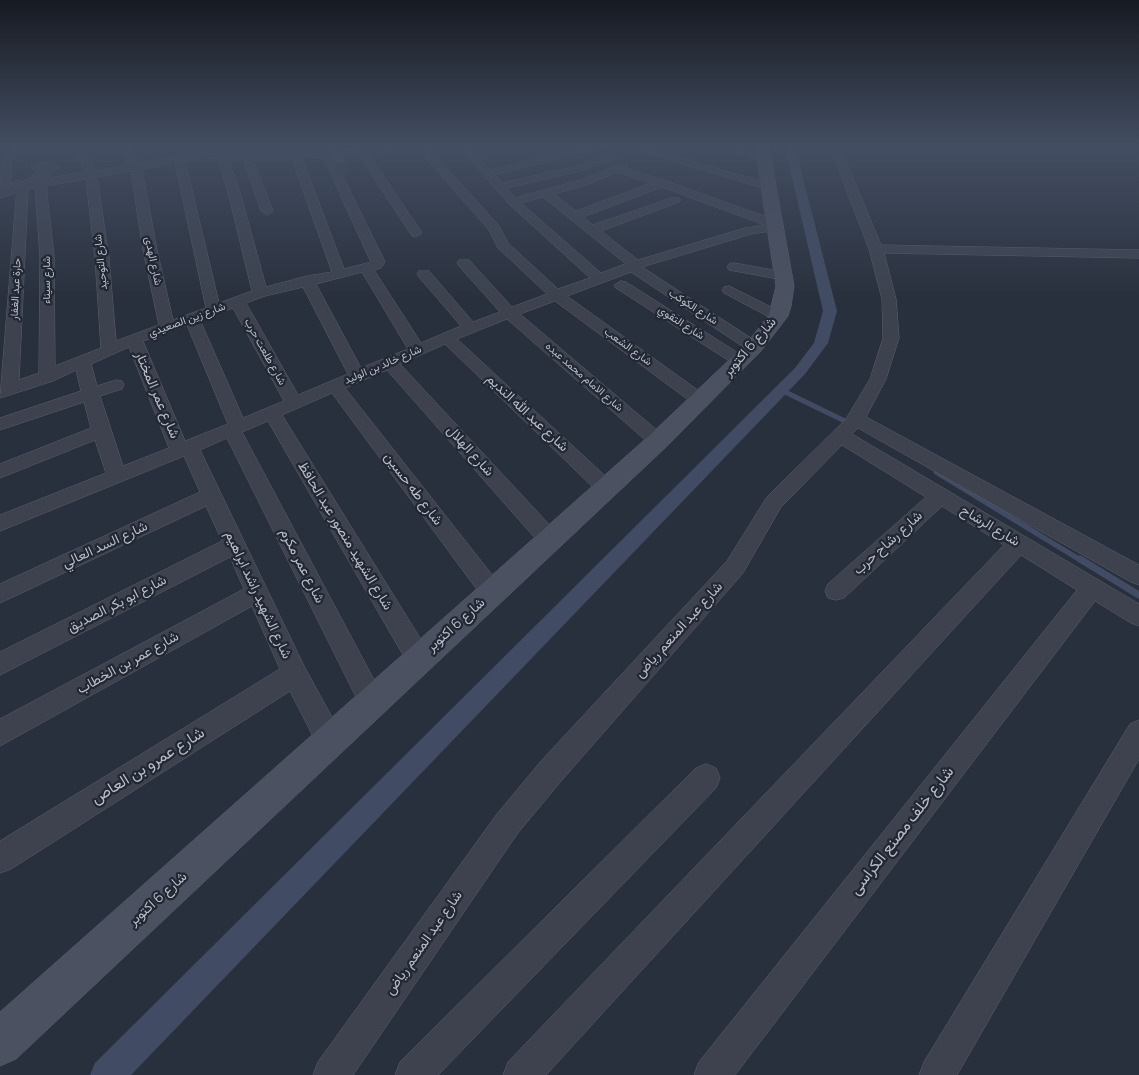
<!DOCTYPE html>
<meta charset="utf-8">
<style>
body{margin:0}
canvas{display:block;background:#29303d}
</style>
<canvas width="1139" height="1075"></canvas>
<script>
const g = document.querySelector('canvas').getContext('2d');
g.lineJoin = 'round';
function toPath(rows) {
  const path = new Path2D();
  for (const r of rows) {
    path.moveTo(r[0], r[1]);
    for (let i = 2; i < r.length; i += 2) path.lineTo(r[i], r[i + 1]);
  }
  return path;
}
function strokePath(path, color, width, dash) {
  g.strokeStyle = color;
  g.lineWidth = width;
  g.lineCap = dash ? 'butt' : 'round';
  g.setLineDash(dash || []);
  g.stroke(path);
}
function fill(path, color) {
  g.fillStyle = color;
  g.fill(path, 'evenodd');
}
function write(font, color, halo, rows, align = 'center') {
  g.font = font + ' Manrope,Vazirmatn,sans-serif';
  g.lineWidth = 4.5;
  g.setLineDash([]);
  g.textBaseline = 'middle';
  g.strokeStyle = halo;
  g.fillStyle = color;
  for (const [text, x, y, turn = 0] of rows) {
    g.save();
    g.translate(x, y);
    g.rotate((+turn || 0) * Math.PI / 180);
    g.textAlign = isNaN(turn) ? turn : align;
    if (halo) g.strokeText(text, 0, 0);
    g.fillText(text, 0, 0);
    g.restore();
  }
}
strokePath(toPath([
 [781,390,849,423],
 [936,472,1082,561]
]), '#414c64', 5);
strokePath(toPath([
 [1080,559,1139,595]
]), '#414c64', 7);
fill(toPath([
 [785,147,795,147,837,311,828,343,805,374,131,1075,90,1075,95,1063,795,368,814,343,823,311,785,147]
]), '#414c64');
const minor = toPath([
 [15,147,26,147,12,160,10,188,8,190,0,190,2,159,15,147],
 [119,147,129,147,138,163,202,152,276,154,368,147,428,147,499,226,508,243,558,289,590,278,509,204,459,147,470,147,490,170,585,147,604,147,495,175,502,183,576,166,613,154,618,157,617,159,583,170,507,188,515,198,584,179,622,163,626,164,627,166,626,168,666,181,778,221,780,227,778,230,751,234,642,267,760,344,762,347,760,350,754,352,748,350,631,272,567,296,706,396,709,400,706,404,700,405,694,404,555,301,520,314,665,437,667,441,665,445,658,447,651,445,507,319,457,339,614,484,617,489,614,494,607,496,600,494,445,344,400,364,558,534,561,540,558,546,550,548,542,546,387,370,345,388,500,585,503,592,500,599,492,601,484,599,332,393,282,415,428,651,431,659,428,667,419,670,410,667,268,421,242,432,381,693,385,702,381,711,372,714,363,711,227,438,200,450,304,666,340,732,344,741,340,750,330,754,320,750,290,691,11,869,0,873,0,841,280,669,252,606,0,746,0,719,244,589,230,557,0,675,0,652,222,541,206,506,0,603,0,584,200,492,184,456,0,531,0,515,106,473,95,440,0,478,0,464,91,428,84,402,0,430,0,418,81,391,76,370,53,381,0,398,17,187,11,183,17,180,25,182,85,172,78,155,83,152,88,155,95,171,127,165,119,147],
 [418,149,489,230,498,248,547,294,512,307,469,260,459,260,457,263,459,266,500,312,473,322,429,271,419,271,417,274,419,277,461,326,421,343,374,270,381,268,385,262,333,156,358,154,412,236,416,237,422,233,368,153,418,149],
 [323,157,371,262,344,269,302,158,323,157],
 [202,158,218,159,228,192,252,291,219,303,185,161,202,158],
 [228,159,243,159,261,211,267,215,273,211,253,160,292,159,332,272,307,276,266,287,240,192,228,159],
 [175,163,206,308,173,320,157,250,142,169,175,163],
 [131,171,143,250,159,325,116,341,109,258,97,177,131,171],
 [617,172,651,183,576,211,554,194,592,183,617,172],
 [86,179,95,258,101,348,55,366,54,256,46,186,86,179],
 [662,187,765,225,745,228,638,260,601,231,679,202,681,200,679,198,671,198,593,225,583,217,662,187],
 [35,188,40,256,39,373,19,380,28,189,35,188],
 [543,197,626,264,625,264,601,273,521,203,543,197],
 [362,272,408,349,361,368,316,284,362,272],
 [303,287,348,374,298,395,246,303,265,296,303,287],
 [233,308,284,401,243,418,200,320,233,308],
 [187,325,228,424,185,441,143,341,187,325],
 [129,347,169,448,123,466,100,396,122,389,124,385,122,381,116,380,97,386,91,364,129,347],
 [625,147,642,147,771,184,773,186,767,189,763,188,625,147],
 [723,147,738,147,769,161,768,163,760,163,723,147],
 [830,147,840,147,881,245,1139,250,1139,258,884,253,896,299,899,338,886,379,866,417,1139,565,1139,585,1131,582,858,428,852,434,1139,604,1139,626,1131,623,1095,601,735,1075,694,1075,699,1062,1077,590,1021,555,546,1075,503,1075,508,1062,1004,545,942,506,844,598,836,600,828,598,825,591,828,584,926,497,842,445,781,507,743,573,562,780,517,834,353,1075,313,1075,318,1062,497,814,542,760,727,561,767,497,846,419,870,379,883,338,882,299,869,249,830,147],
 [734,263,784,272,791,276,784,280,729,270,727,267,729,264,734,263],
 [621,281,626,282,746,358,748,361,746,364,740,366,734,364,616,288,614,285,621,281],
 [729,286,783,313,785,316,783,319,778,320,773,319,724,293,722,290,724,287,729,286],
 [1139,720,1139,759,957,1075,919,1075,924,1062,1130,724,1139,720],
 [706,764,716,768,720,778,716,788,438,1075,395,1075,400,1062,696,768,706,764]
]);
const tertiary = toPath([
 [38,163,52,163,59,167,37,186,0,198,0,189,27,180,38,171,31,167,38,163]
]);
const secondary = toPath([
 [755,147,769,147,794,286,791,306,788,316,761,351,666,447,16,1059,0,1066,0,1012,650,435,747,343,769,315,776,286,755,147]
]);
strokePath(minor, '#5b606b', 1);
strokePath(tertiary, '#5b606b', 1);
strokePath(secondary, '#5b606b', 1);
fill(minor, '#3d424e');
fill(tertiary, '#3d424e');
fill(secondary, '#4b5160');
fill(toPath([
 [328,147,340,147,349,173,338,175,330,154]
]), '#404753');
fill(toPath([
 [346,163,349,173,338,175,336,164]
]), '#343a44');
const building = toPath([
 [329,147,340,147,346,163,336,164,329,147]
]);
fill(building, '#4b5361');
strokePath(building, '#343a44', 1);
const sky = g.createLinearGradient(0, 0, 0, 298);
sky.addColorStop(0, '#171a22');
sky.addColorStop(0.49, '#434e62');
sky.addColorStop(1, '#434e6200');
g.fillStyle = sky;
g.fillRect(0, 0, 1139, 298);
write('11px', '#b9bdc8', '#212733', [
 ["شارع الهدى",153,261,78],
 ["شارع التوحيد",101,262,-96],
 ["شارع سيناء",47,280,-90],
 ["حارة عبد الغفار",16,289,-87],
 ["شارع الكوكب",693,307,33],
 ["شارع زين الصعيدي",187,320,-20],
 ["شارع التقوي",681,323,33],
 ["شارع الشعب",628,347,36],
 ["شارع طلعت حرب",265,352,61],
 ["شارع خالد بن الوليد",383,365,-23],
 ["شارع الامام محمد عبده",584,377,41]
]);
write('14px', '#b9bdc8', '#212733', [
 ["شارع 6 اكتوبر",750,347,-49],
 ["شارع عمر المختار",157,395,67],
 ["شارع عبد الله النديم",527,413,43],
 ["شارع الهلال",470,451,48],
 ["شارع طه حسين",413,489,53],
 ["شارع الرشاح",990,526,31],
 ["شارع الشهيد منصور عبد الحافظ",345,536,59],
 ["شارع رشاح حرب",888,543,-42],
 ["شارع السد العالي",105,545,-25],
 ["شارع عمر مكرم",302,566,63],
 ["شارع الشهيد راشد ابراهيم",258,595,65],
 ["شارع ابو بكر الصديق",117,604,-27],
 ["شارع 6 اكتوبر",456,625,-42],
 ["شارع عبد المنعم رياض",679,630,-48],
 ["شارع عمر بن الخطاب",128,663,-29],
 ["شارع 6 اكتوبر",158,899,-42],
 ["شارع عبد المنعم رياض",424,943,-55]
]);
write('16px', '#b9bdc8', '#212733', [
 ["شارع عمرو بن العاص",148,766,-32],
 ["شارع خلف مصنع الكراسى",902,831,-52]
]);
</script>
